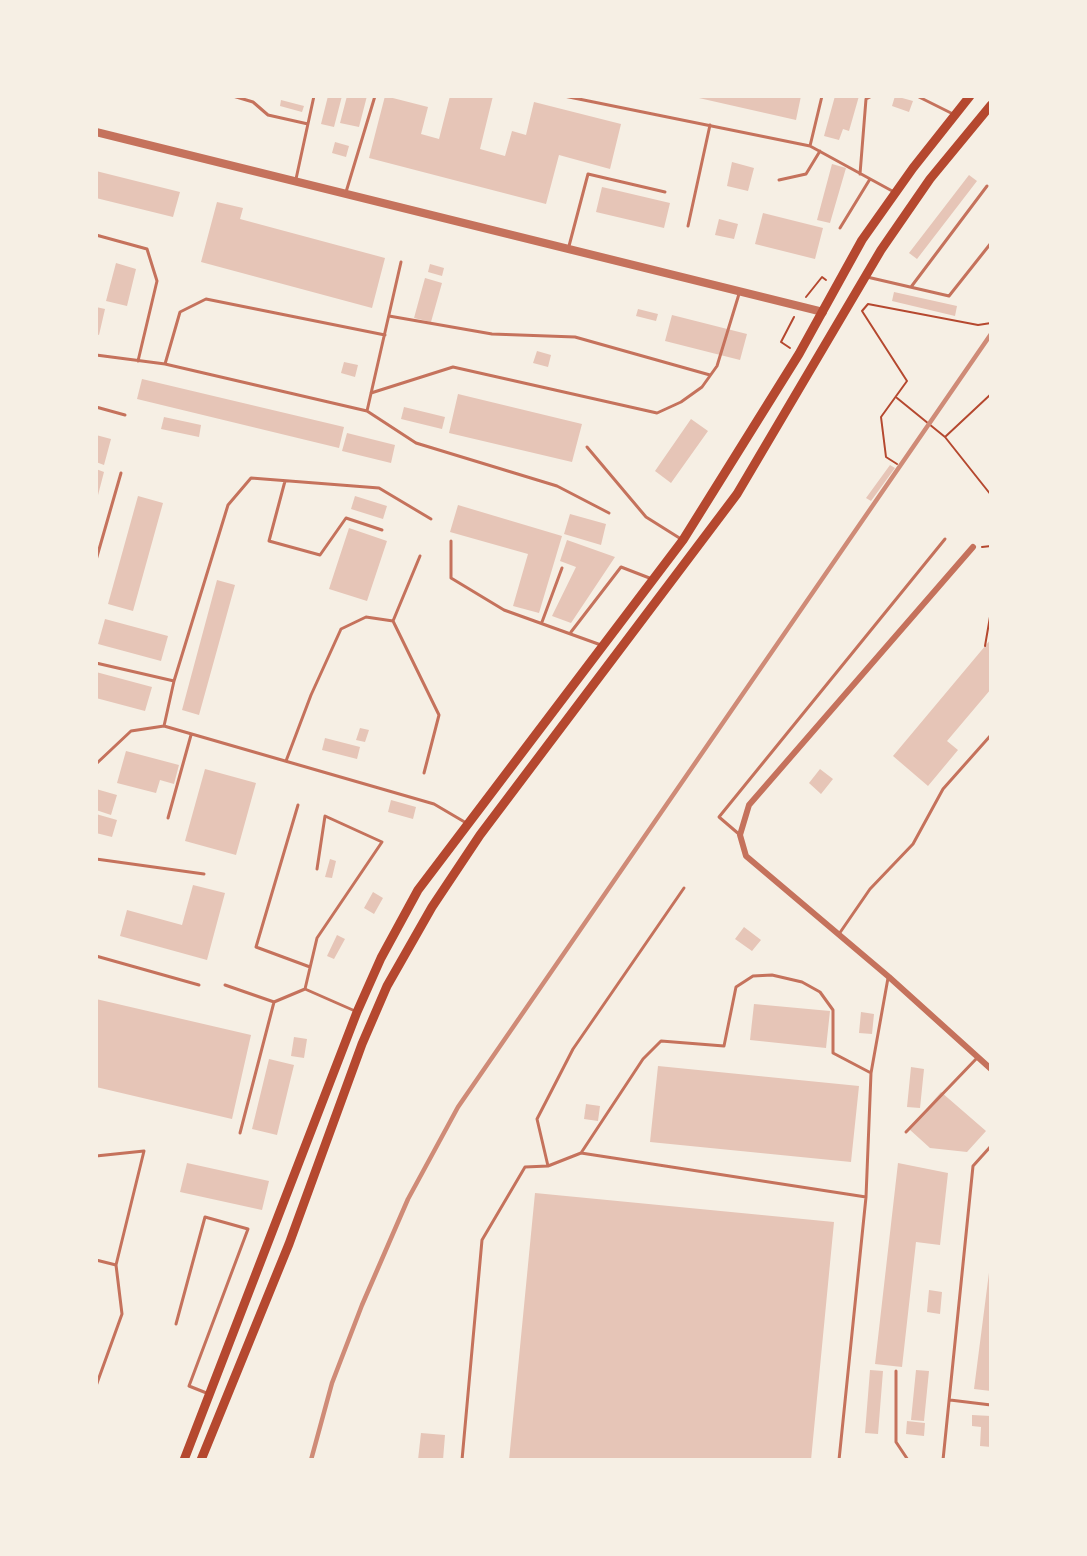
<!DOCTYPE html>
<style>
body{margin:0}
#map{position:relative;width:1087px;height:1556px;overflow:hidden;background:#f6efe4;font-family:Overpass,sans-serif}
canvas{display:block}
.frame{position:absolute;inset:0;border:98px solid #f6efe4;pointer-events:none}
</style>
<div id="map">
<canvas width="1087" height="1556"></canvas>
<div class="frame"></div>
</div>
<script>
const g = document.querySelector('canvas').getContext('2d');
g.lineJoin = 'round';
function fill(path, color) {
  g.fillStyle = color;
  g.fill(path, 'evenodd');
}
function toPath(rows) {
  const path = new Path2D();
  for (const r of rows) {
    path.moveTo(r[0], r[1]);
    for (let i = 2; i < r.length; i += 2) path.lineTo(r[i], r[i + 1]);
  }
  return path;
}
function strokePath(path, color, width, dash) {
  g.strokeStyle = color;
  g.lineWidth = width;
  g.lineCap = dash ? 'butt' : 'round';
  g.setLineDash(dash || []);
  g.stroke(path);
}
fill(toPath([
 [328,96,342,96,334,127,321,124],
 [347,96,367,96,359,127,340,123],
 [385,96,428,107,421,134,439,139,450,96,493,96,480,149,505,156,512,131,526,135,534,102,621,124,610,169,559,155,546,204,369,158],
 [690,96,801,96,796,120],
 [835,96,859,96,849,131,843,129,839,140,824,136],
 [895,96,913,101,909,112,892,106],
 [281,100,304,106,302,112,280,106],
 [335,142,349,146,346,157,332,153],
 [732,162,754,168,748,191,727,186],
 [832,164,846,168,830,223,817,220],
 [96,171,180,192,173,217,96,198],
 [969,175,977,181,917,259,909,253],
 [602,187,670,203,664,228,596,212],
 [217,202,243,208,240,219,385,258,372,308,201,262],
 [763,213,823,228,815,259,755,244],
 [719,219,738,224,734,239,715,235],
 [116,263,136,269,127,306,106,301],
 [430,264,444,268,442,276,428,272],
 [425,278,442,283,431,322,414,318],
 [894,292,957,306,955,316,892,301],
 [96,307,105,309,99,335,96,334],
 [638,309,658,314,656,321,636,316],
 [672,315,747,334,740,360,665,341],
 [537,351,551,355,548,367,533,363],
 [344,362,358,365,355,377,341,373],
 [142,379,344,427,339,448,137,399],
 [458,394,582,424,572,462,449,433],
 [404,407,445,417,442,429,401,419],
 [164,417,201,425,199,437,161,429],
 [691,419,708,431,671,483,655,471],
 [347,433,395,445,391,463,342,451],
 [96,435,111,439,104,465,96,462],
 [890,465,895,468,871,501,866,498],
 [96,469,104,472,97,499,96,499],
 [138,496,163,503,133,611,108,604],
 [355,496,387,506,383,519,351,509],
 [458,505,562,536,539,613,513,606,528,554,450,532],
 [570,514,606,524,601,545,564,534],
 [349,528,387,541,367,601,329,589],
 [567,540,615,557,571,623,552,616,576,567,560,561],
 [217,580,235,585,199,715,182,710],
 [105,619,168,636,161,661,98,644],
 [991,639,991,689,947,741,958,750,928,786,893,756],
 [96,672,152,687,145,711,96,698],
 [360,728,369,730,365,742,356,740],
 [325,738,360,747,357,759,322,750],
 [126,751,179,765,174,784,160,780,156,793,117,783],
 [205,769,256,783,236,855,185,841],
 [820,769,833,779,821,794,809,783],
 [96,789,117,795,111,815,96,810],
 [391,800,416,807,413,819,388,812],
 [96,814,117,820,112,837,96,833],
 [330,859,336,861,332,878,325,877],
 [193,885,225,893,207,960,120,936,127,910,182,925],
 [373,892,383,898,374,914,364,908],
 [744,927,761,940,752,951,735,939],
 [337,935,345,939,334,959,327,956],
 [96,999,251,1035,232,1119,96,1087],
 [754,1004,830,1011,826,1048,750,1040],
 [861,1012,874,1014,872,1034,859,1033],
 [294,1037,307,1039,304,1058,291,1056],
 [269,1059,294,1065,277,1135,252,1129],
 [658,1066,859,1086,851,1162,650,1142],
 [911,1067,924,1069,920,1108,907,1107],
 [941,1092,986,1131,967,1152,930,1148,909,1129],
 [586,1104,600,1106,598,1121,584,1119],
 [187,1163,269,1181,262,1210,180,1192],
 [898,1163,948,1173,940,1245,916,1242,902,1367,875,1364],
 [535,1193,834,1222,811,1460,509,1460],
 [990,1265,991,1265,991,1391,974,1389],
 [929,1290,942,1292,940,1314,927,1312],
 [870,1370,883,1371,878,1434,865,1433],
 [916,1370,929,1371,924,1421,911,1420],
 [972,1415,991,1416,991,1447,980,1446,981,1427,972,1426],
 [907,1421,925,1423,924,1436,906,1434],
 [421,1433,445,1435,443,1460,418,1460]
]), '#e6c5b7');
strokePath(toPath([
 [806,297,822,277,826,280],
 [790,348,781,342,794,317],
 [897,398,945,437,991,495],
 [945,437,991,394],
 [897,464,886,457,881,417,907,381,862,311,868,304,978,325,991,323],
 [982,547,991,546],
 [985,646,991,611]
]), '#b5482f', 2);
strokePath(toPath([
 [233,96,253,102,268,115,308,124],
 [564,96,810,146,894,192],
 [917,96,953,114],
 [810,146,822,96],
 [860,174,866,99,872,96],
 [296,179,314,96],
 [779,180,806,174,820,151],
 [346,192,375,96],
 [688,226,710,125],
 [840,228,870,179],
 [96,235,147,249,157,281,138,361],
 [569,246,588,174,665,192],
 [867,277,949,296,991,243],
 [911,287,987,186],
 [389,316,492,334,575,337,710,375],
 [96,355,165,364,367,411,416,443,557,486,609,513],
 [165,364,180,312,206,299,385,335],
 [371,393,453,367,657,413,681,402,702,387,717,366,739,294],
 [96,407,125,415],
 [367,411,401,262],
 [587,447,646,517,681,539],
 [285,481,269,541,320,555,346,518,382,530],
 [431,519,379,488,251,478,228,505,174,681,164,726,434,804,468,824],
 [451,541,451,578,504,610,601,645],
 [96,560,121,473],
 [393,621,420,556],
 [542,622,562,568],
 [571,632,621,567,652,579],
 [96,663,174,681],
 [286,761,311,695,341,629,366,617,393,621,439,715,424,773],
 [96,764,131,731,164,726],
 [298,805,256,947,310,967],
 [168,818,191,735],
 [740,835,719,817,945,539],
 [96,859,204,874],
 [839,934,870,889,913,844,943,789,991,735],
 [96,956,199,985],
 [225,985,274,1002,305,989,355,1011],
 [305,989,317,938,382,842,325,816,317,869],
 [906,1132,977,1058],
 [240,1133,274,1002],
 [581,1153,866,1197],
 [96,1156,144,1151,116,1265,122,1314,96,1386],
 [548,1166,537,1119,573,1049,684,888],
 [96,1260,116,1265],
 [176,1324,205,1217,248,1229,189,1386,209,1394],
 [896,1371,896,1442,908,1460],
 [950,1400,991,1405],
 [462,1460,482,1240,525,1167,548,1166,581,1153,643,1059,661,1041,724,1046,736,987,753,976,772,975,802,982,820,992,833,1010,833,1053,871,1073],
 [839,1460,866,1197,871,1073,888,978],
 [943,1460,973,1166,991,1146]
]), '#c5725c', 3);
strokePath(toPath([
 [973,547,749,805,740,835,746,856,889,977,991,1069]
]), '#c5725c', 6);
strokePath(toPath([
 [96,132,823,312]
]), '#c5725c', 8);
strokePath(toPath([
 [184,1460,357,1012,381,958,418,890,683,540,799,354,862,240,913,168,970,96],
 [201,1460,289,1244,362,1044,387,986,432,907,480,835,737,494,881,250,930,179,991,105]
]), '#b5482f', 9);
strokePath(toPath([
 [311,1460,332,1383,362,1305,408,1199,458,1107,991,334]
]), '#cf8b77', 4.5);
</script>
